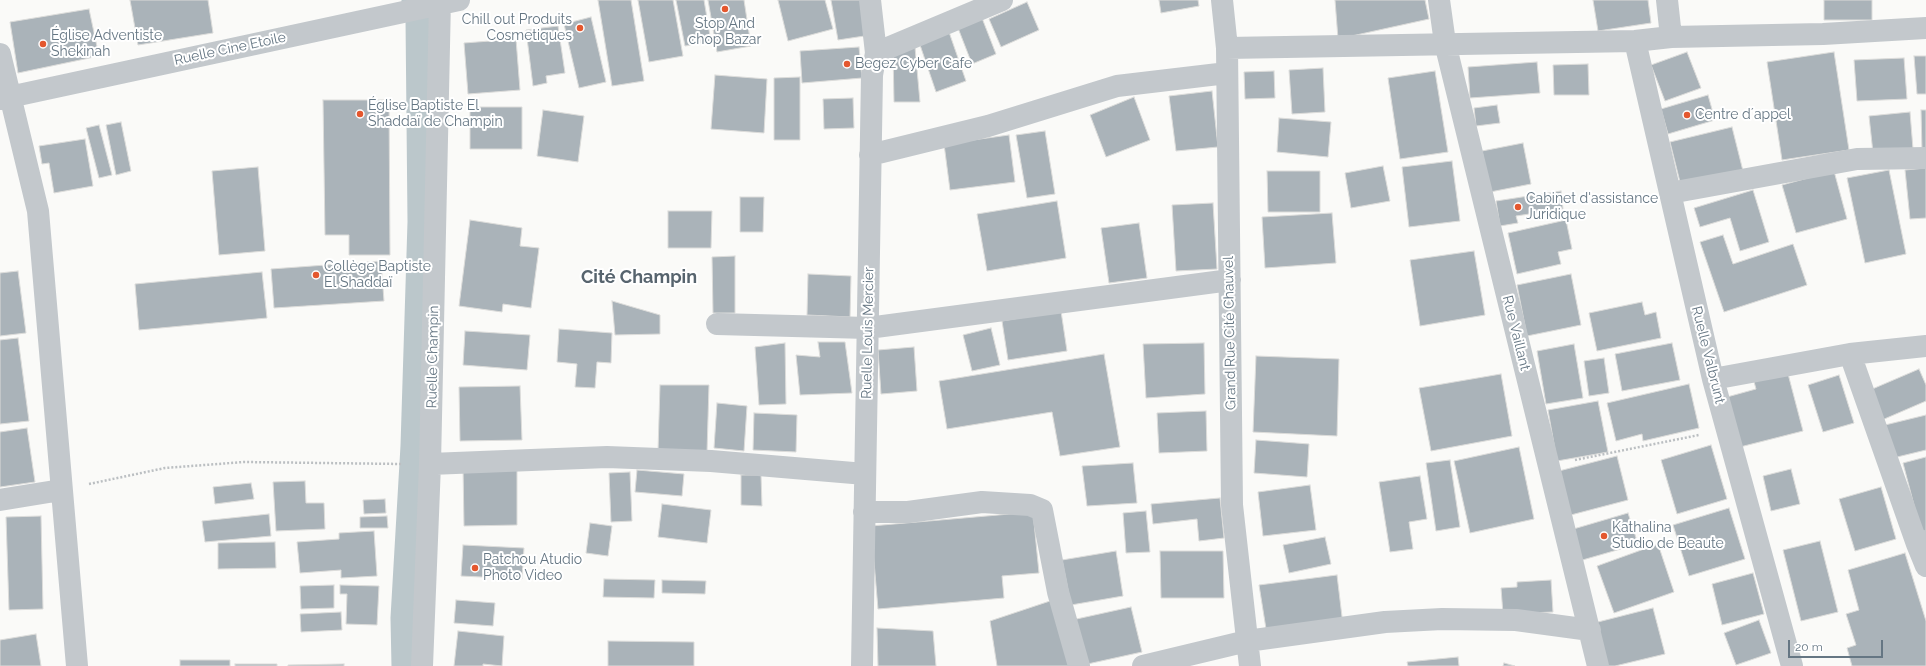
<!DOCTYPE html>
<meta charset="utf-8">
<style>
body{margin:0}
#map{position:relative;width:1926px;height:666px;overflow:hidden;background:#fafaf8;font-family:Raleway,sans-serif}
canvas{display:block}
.scale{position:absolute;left:1788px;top:640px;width:95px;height:18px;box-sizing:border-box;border:2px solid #657683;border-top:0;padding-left:5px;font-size:12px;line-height:14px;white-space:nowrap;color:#657683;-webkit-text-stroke:3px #fff;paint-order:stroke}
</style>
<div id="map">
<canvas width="1926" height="666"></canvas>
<div class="scale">20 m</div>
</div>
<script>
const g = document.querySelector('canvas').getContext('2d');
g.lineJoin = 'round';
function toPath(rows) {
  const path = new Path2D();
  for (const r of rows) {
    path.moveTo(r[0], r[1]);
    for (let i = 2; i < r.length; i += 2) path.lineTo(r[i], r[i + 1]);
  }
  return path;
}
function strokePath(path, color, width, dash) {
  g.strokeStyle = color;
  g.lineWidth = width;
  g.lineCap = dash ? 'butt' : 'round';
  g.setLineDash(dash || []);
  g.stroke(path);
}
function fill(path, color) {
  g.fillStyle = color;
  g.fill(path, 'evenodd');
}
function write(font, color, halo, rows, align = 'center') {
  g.font = font + ' Raleway,sans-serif';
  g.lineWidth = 4;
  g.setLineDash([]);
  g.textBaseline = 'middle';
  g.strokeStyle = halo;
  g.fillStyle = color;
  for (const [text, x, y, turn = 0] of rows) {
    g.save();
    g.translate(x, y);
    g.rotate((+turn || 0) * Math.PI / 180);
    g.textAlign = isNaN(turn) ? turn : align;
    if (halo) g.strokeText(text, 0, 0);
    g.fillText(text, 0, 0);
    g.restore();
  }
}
strokePath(toPath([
 [408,666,407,618,417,446,424,222,422,18,418,0]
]), '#bbc7cb', 33);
const building = toPath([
 [130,0,208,0,213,33,138,45,130,0],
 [598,0,631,0,644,81,612,86,598,0],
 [638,0,673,0,683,56,649,62,638,0],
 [676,0,704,0,711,42,685,46,676,0],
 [708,0,744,0,751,46,717,52,708,0],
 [778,0,825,0,833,29,788,41,778,0],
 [831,0,864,0,871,35,838,40,831,0],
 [1159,0,1198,0,1199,6,1161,13,1159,0],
 [1335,0,1425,0,1429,19,1338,39,1335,0],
 [1593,0,1648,0,1651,23,1598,31,1593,0],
 [1824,0,1872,0,1872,20,1824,20,1824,0],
 [1027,2,1039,30,1001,47,989,19,1027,2],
 [89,9,99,56,18,73,10,22,89,9],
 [591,17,606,82,579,88,564,24,591,17],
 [982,18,996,54,972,64,958,28,982,18],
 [558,26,565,73,546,76,547,83,533,86,526,30,558,26],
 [949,32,966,81,936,92,919,42,949,32],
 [516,39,520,90,468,94,464,43,516,39],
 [859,47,862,78,802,83,800,51,859,47],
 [915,47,920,102,894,102,893,51,915,47],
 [1687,52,1701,88,1665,101,1651,65,1687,52],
 [1834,52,1849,150,1782,160,1767,62,1834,52],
 [1914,56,1926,56,1926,94,1917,94,1914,56],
 [1904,58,1907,99,1857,101,1854,60,1904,58],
 [1537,62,1540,93,1470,98,1468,67,1537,62],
 [1588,64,1589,95,1554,95,1553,65,1588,64],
 [1323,68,1325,112,1292,114,1289,70,1323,68],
 [1274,71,1275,98,1245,99,1244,72,1274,71],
 [1435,71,1448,152,1400,159,1388,78,1435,71],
 [715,75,767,79,764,133,711,129,715,75],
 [800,77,800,140,774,140,774,78,800,77],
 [1212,91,1218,147,1176,151,1169,96,1212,91],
 [1708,95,1715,120,1668,134,1661,109,1708,95],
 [1134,97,1150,140,1106,157,1090,115,1134,97],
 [853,98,854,128,824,129,823,99,853,98],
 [323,100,389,100,390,255,349,255,349,235,325,235,323,100],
 [1497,105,1500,123,1476,126,1474,108,1497,105],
 [470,107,522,107,522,149,470,149,470,107],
 [543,110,584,116,578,162,537,156,543,110],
 [1921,110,1926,110,1926,151,1922,151,1921,110],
 [1910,112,1913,149,1873,153,1869,116,1910,112],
 [1279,118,1331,122,1328,157,1277,152,1279,118],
 [121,122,131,171,116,175,106,125,121,122],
 [99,125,112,175,99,178,86,128,99,125],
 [1732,127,1743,171,1681,186,1670,142,1732,127],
 [1045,131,1055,194,1027,198,1016,135,1045,131],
 [1009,135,1015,182,950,190,944,144,1009,135],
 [85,139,93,186,54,193,49,163,42,164,39,146,85,139],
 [1523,143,1531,184,1490,192,1482,151,1523,143],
 [1452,161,1460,221,1409,227,1402,167,1452,161],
 [1383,166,1390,201,1351,208,1345,173,1383,166],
 [258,167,265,251,219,255,212,171,258,167],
 [1926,168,1926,218,1910,219,1905,170,1926,168],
 [1889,170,1906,254,1865,263,1847,178,1889,170],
 [1267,171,1320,171,1320,212,1268,212,1267,171],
 [1834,171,1847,219,1796,233,1782,185,1834,171],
 [1753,190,1769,242,1740,251,1730,218,1700,227,1694,208,1753,190],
 [1561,191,1563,209,1516,216,1518,223,1500,226,1496,201,1561,191],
 [740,197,764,197,763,232,740,232,740,197],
 [1057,201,1066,258,987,271,977,214,1057,201],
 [1213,203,1217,269,1176,271,1172,205,1213,203],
 [668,211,712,211,711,248,668,248,668,211],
 [1332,213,1336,263,1265,268,1262,217,1332,213],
 [470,220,522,228,520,246,539,248,531,308,503,304,502,312,459,306,470,220],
 [1566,220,1572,249,1558,252,1561,264,1517,274,1508,233,1566,220],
 [1139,223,1147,278,1109,283,1101,228,1139,223],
 [1723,235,1733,264,1793,244,1807,285,1724,312,1700,242,1723,235],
 [1474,251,1485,315,1420,326,1410,260,1474,251],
 [735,256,735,313,713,313,712,257,735,256],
 [381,261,384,301,274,308,271,269,381,261],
 [18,271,26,333,0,336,0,273,18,271],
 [262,272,267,318,139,330,135,284,262,272],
 [808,274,851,276,850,317,807,315,808,274],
 [1571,274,1581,325,1527,336,1517,285,1571,274],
 [612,301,660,315,660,334,615,335,612,301],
 [1642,302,1645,315,1656,312,1661,338,1597,351,1589,313,1642,302],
 [1061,311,1067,351,1008,360,1002,321,1061,311],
 [991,328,1000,365,972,371,963,335,991,328],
 [559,329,612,333,611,363,597,362,595,388,575,387,577,364,557,362,559,329],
 [465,331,530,335,527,370,463,365,465,331],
 [18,338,29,421,0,424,0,340,18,338],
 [818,342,845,342,852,393,800,395,796,355,820,357,818,342],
 [785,343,786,404,759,405,755,347,785,343],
 [1204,343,1205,394,1146,398,1143,344,1204,343],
 [1672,343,1680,380,1622,391,1615,354,1672,343],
 [1574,344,1583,398,1546,404,1537,351,1574,344],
 [914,347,917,391,881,394,878,350,914,347],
 [1104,354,1120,447,1060,456,1052,412,947,429,939,381,1104,354],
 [1256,356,1339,359,1337,436,1253,432,1256,356],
 [1604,358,1609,393,1589,396,1584,361,1604,358],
 [1919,369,1926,385,1926,401,1882,420,1870,390,1919,369],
 [1787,370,1803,431,1740,447,1727,397,1756,389,1753,378,1787,370],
 [1501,374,1512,436,1431,451,1419,388,1501,374],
 [1839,375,1854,423,1823,432,1808,385,1839,375],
 [1689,384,1699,428,1643,441,1642,434,1616,441,1607,403,1689,384],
 [660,385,709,385,707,452,658,451,660,385],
 [520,386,522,440,460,441,459,387,520,386],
 [1598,401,1608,452,1557,461,1548,410,1598,401],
 [717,403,747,406,744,451,714,448,717,403],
 [1206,411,1207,451,1159,453,1157,413,1206,411],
 [754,413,797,415,796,452,753,450,754,413],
 [1926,415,1926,450,1893,458,1885,425,1926,415],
 [27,428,35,482,0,487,0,432,27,428],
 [1256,440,1309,444,1307,477,1254,473,1256,440],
 [1711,445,1727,499,1677,514,1661,460,1711,445],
 [1519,447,1534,519,1470,533,1454,461,1519,447],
 [1617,456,1628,500,1567,516,1555,472,1617,456],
 [1926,457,1926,531,1921,532,1903,463,1926,457],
 [1450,460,1460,527,1436,531,1426,463,1450,460],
 [1133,463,1137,503,1087,506,1082,466,1133,463],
 [517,466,517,525,464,526,463,467,517,466],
 [1791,469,1800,504,1771,511,1763,476,1791,469],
 [637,470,684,474,682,496,635,492,637,470],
 [630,472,632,521,611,522,609,473,630,472],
 [741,475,761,475,762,506,741,505,741,475],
 [1420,476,1427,519,1409,522,1413,549,1390,552,1379,482,1420,476],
 [305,481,306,503,324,503,325,529,276,531,273,482,305,481],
 [251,483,254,499,215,504,213,487,251,483],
 [1310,485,1316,530,1263,536,1258,492,1310,485],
 [1881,487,1896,539,1855,551,1839,499,1881,487],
 [1220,498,1224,538,1199,541,1197,519,1153,524,1151,504,1220,498],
 [385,499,386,513,364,514,363,500,385,499],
 [662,504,711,510,707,543,658,537,662,504],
 [1729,508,1745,559,1689,576,1673,525,1729,508],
 [1146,511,1150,552,1126,553,1123,513,1146,511],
 [1033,512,1039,573,1002,576,1004,598,878,609,871,526,1033,512],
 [1628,513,1638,544,1579,561,1570,530,1628,513],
 [269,514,271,536,205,542,202,521,269,514],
 [41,516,43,609,9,610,6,517,41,516],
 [387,516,388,528,360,528,360,517,387,516],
 [590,523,612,526,608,556,586,553,590,523],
 [374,531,377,576,341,578,341,570,300,573,297,542,339,539,339,533,374,531],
 [1325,537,1331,564,1289,573,1283,545,1325,537],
 [1820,541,1838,612,1801,621,1783,550,1820,541],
 [275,542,276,568,218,569,218,543,275,542],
 [1658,544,1674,592,1614,613,1597,566,1658,544],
 [463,545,524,548,522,579,461,576,463,545],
 [1116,551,1123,596,1071,605,1062,560,1116,551],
 [1160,551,1223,551,1224,598,1161,598,1160,551],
 [1905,553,1926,621,1926,666,1852,666,1847,648,1856,645,1846,614,1859,610,1848,570,1905,553],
 [1753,573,1764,614,1722,625,1712,584,1753,573],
 [1337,575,1343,625,1267,635,1259,585,1337,575],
 [604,579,655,580,654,598,603,597,604,579],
 [662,580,706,581,705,594,662,593,662,580],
 [1551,580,1553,612,1503,614,1501,588,1517,587,1517,582,1551,580],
 [334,585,334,608,301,609,300,586,334,585],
 [340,585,379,586,377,625,346,624,347,594,340,594,340,585],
 [456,600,495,603,493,626,454,623,456,600],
 [1053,600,1075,666,997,666,990,621,1053,600],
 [1131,607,1142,652,1083,665,1072,620,1131,607],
 [1653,608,1665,654,1615,666,1605,666,1594,623,1653,608],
 [341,612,342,630,301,632,300,614,341,612],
 [1759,620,1771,653,1736,665,1724,633,1759,620],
 [877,628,933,631,936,666,878,666,877,628],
 [458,631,504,636,502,666,483,664,483,666,454,666,458,631],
 [36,634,41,666,0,666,0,640,36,634],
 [608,641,694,642,694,666,608,666,608,641],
 [1458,657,1459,666,1408,666,1407,662,1458,657],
 [180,660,230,660,230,666,180,666,180,660],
 [1504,663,1515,666,1503,666,1504,663],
 [235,664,277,664,277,666,235,666,235,664],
 [344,664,344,666,288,666,288,665,344,664]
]);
fill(building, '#aab3b9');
strokePath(building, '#dcdcda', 1);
strokePath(toPath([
 [1575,460,1699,435],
 [89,484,165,468,244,462,402,464]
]), '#bbbfc2', 2.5, [2, 2]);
strokePath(toPath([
 [1222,0,1227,48,1232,505,1250,666],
 [1439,0,1445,43,1598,666],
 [1667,0,1671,37],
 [1635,41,1713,379,1792,666],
 [1227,48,1635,41,1671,37,1823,34,1926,28],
 [876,53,1002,0],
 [0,54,38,211,77,666],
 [0,99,459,0],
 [870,155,988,126,1117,86,1227,73],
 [1670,193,1857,159,1926,158],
 [717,324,868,328,1230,280],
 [1850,354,1917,544,1926,541],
 [1713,379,1850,354,1926,346],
 [430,464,607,457,711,461,865,474],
 [0,500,61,490],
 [864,512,908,512,982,502,1030,505,1042,510,1058,592,1079,666],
 [1917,544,1926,566],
 [422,666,430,464,440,0],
 [862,666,872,75,876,53,870,0],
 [1143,666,1247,641,1385,622,1442,619,1516,620,1590,630]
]), '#c3c8cc', 22);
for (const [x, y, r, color] of [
 [725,9,4,"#e4572e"],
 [580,28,4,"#e4572e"],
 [43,44,4,"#e4572e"],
 [847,64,4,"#e4572e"],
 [360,114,4,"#e4572e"],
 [1687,115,4,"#e4572e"],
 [1518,207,4,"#e4572e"],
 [316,275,4,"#e4572e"],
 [1604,536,4,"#e4572e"],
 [475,568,4,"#e4572e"]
]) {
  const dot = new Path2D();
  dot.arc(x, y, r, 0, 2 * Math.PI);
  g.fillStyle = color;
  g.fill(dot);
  strokePath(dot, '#fff', 1.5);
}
write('14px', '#657683', '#fff', [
 ["Chill out Produits",572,20,"right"],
 ["Cosmetiques",572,36,"right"],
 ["Stop And",725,24,"center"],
 ["chop Bazar",725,40,"center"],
 ["Église Adventiste",51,36],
 ["Shekinah",51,52],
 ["Begez Cyber Cafe",855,64],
 ["Église Baptiste El",368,106],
 ["Shaddaï de Champin",368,122],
 ["Centre d´appel",1695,115],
 ["Cabinet d'assistance",1526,199],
 ["Juridique",1526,215],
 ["Collège Baptiste",324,267],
 ["El Shaddaï",324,283],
 ["Kathalina",1612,528],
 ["Studio de Beaute",1612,544],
 ["Patchou Atudio",483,560],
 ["Photo Video",483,576]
], 'left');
write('14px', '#657683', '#fff', [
 ["Ruelle Cine Etoile",230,49,-12],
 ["Ruelle Louis Mercier",868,333,-89],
 ["Grand Rue Cité Chauvel",1230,333,-91],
 ["Rue Vaillant",1516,333,76],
 ["Ruelle Valbrunt",1708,355,76],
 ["Ruelle Champin",433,357,-89]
]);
write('bold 18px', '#57646e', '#fff', [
 ["Cité Champin",639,278]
]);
</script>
